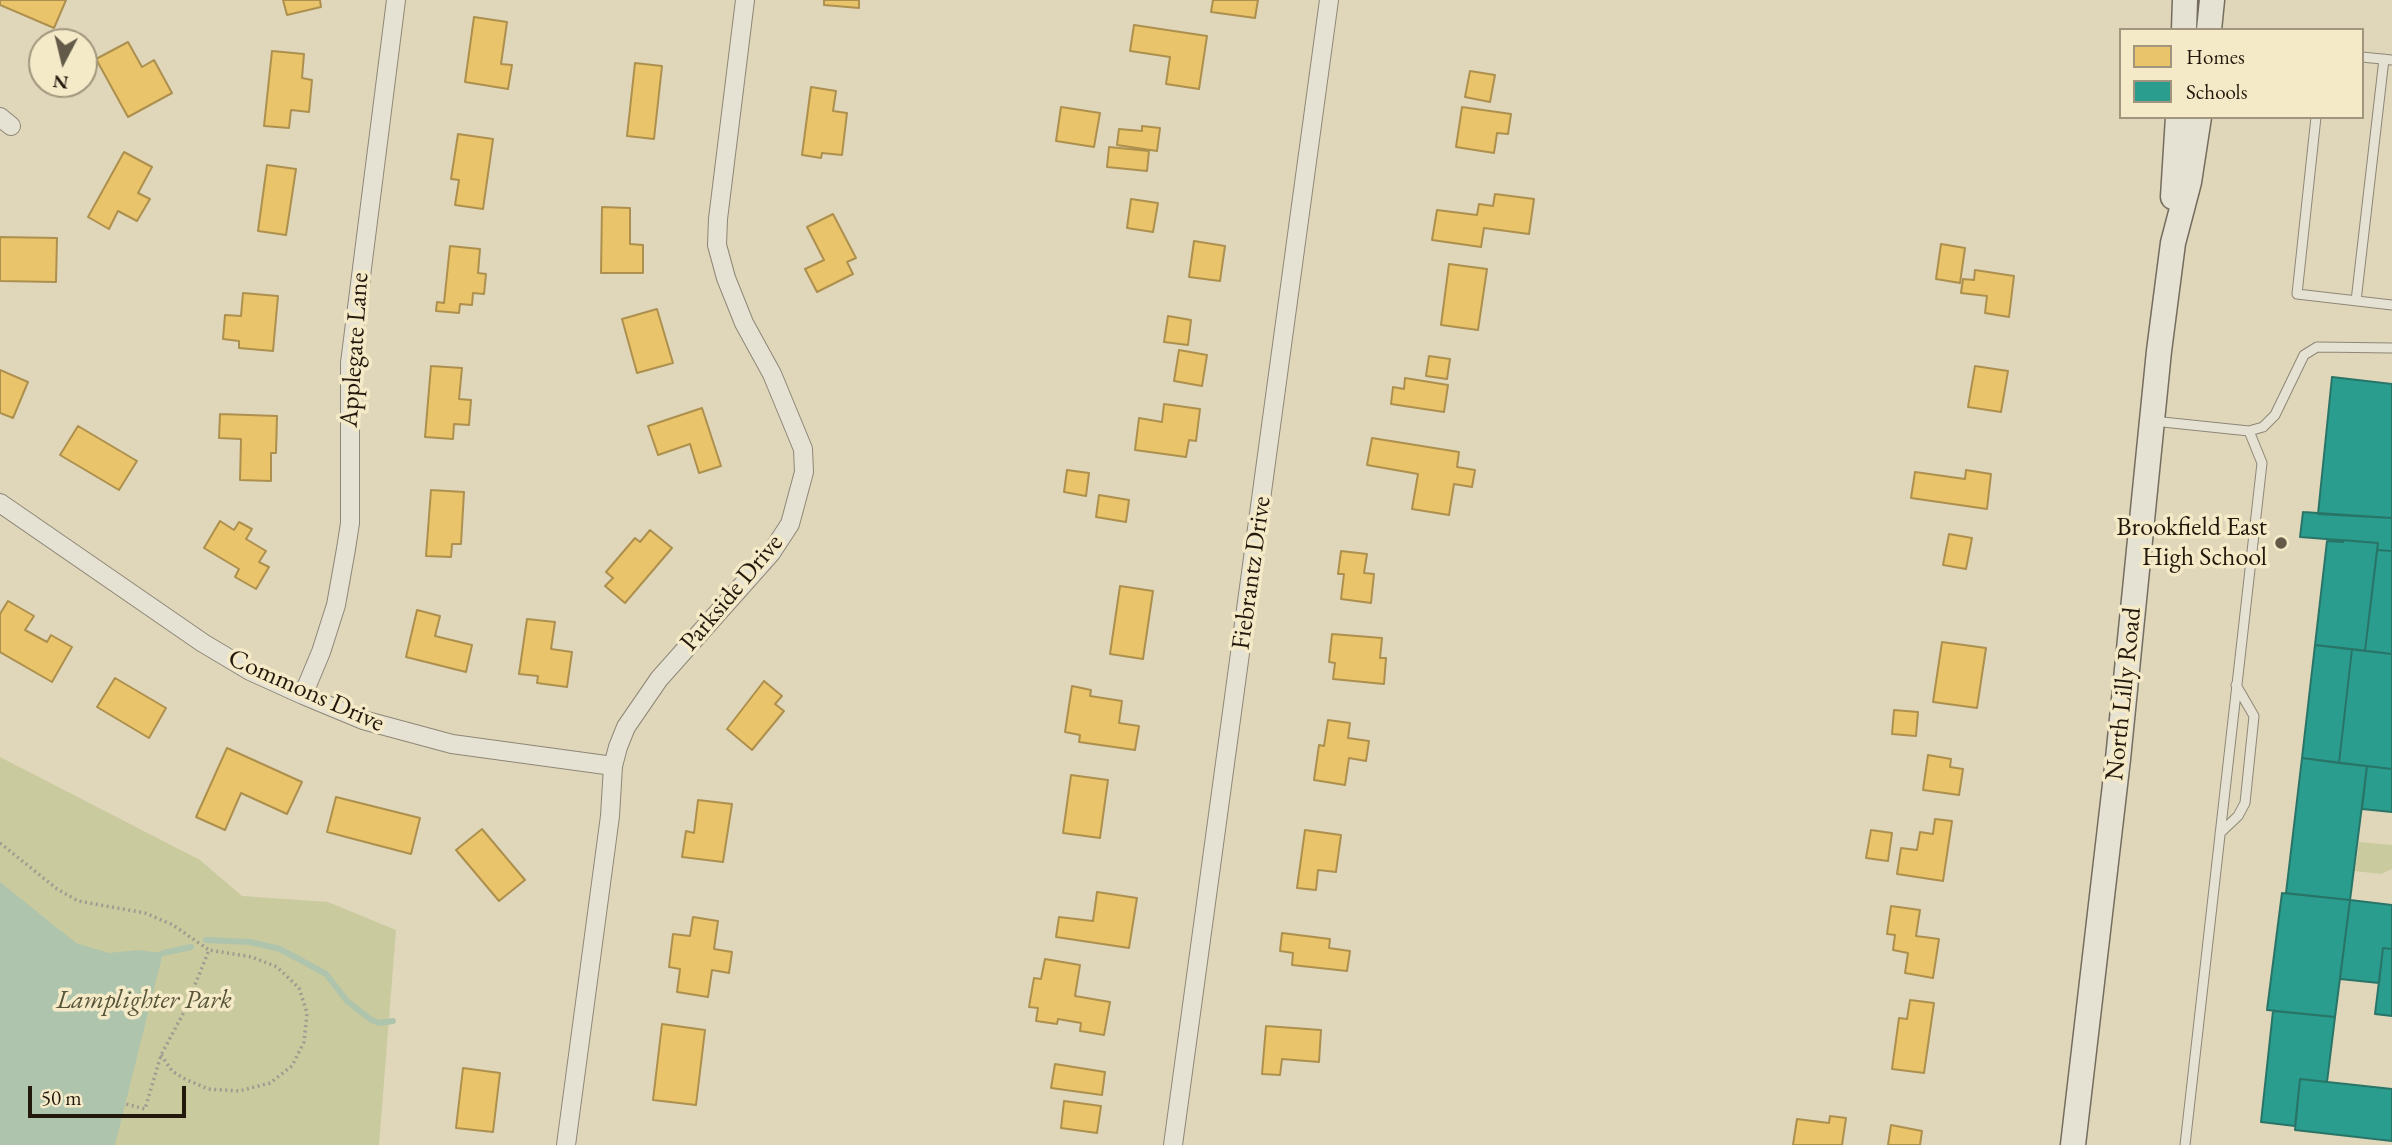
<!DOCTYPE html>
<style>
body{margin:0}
#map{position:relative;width:2392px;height:1145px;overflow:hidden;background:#e0d6ba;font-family:"EB Garamond",serif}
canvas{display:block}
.legend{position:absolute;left:2119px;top:28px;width:245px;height:91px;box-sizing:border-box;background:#f5eac8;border:2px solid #a1967d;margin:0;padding:9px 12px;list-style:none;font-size:21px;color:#22180c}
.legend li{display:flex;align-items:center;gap:14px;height:35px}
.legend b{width:35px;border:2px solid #a1967d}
.north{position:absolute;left:28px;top:28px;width:70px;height:70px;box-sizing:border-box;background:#f5eac8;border:2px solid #a1967d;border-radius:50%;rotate:187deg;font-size:19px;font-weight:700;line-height:28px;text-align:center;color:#22180c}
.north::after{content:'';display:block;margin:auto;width:24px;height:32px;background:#645a49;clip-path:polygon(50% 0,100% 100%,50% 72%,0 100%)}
.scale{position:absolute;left:28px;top:1086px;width:158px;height:32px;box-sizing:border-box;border:4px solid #22180c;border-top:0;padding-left:9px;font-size:21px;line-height:24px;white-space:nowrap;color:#22180c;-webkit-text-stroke:5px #f5eac8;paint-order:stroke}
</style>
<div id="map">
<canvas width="2392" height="1145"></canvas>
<ul class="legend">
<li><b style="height:19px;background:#e9c46a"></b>Homes</li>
<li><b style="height:19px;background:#2a9d8f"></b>Schools</li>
</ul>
<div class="north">N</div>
<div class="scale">50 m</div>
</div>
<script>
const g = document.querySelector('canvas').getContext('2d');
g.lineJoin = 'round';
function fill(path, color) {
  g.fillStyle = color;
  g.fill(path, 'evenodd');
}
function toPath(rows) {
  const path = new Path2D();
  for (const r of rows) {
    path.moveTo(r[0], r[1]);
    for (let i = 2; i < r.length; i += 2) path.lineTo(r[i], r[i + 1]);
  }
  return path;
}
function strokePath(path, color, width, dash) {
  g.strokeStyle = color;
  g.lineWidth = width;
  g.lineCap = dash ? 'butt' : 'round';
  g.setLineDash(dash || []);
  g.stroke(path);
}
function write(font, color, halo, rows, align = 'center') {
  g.font = font + ' "EB Garamond",serif';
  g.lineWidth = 7;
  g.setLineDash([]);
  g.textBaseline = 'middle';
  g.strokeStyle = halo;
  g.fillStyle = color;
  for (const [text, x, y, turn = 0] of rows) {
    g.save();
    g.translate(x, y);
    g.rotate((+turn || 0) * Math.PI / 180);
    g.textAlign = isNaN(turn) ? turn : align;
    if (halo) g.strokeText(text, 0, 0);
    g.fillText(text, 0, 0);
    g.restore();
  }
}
fill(toPath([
 [0,757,200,860,242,896,328,902,396,930,379,1145,0,1145],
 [2359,842,2392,845,2392,869,2381,874,2355,871]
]), '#caca9f');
fill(toPath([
 [0,882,76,943,109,953,138,950,163,953,115,1145,0,1145]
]), '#afc4ac');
const homes = toPath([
 [0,0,66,0,54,28,0,5,0,0],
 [283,0,320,0,321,7,287,15,283,0],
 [824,0,859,0,859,8,824,5,824,0],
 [1213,0,1258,0,1255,18,1211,12,1213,0],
 [474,17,507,22,501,64,512,65,508,89,465,82,474,17],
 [1134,25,1207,36,1199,89,1166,84,1170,57,1130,51,1134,25],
 [128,42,142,67,154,60,172,93,128,117,96,59,128,42],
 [272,51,304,54,302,78,312,80,309,112,291,110,289,128,264,126,272,51],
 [635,63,662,66,654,139,627,136,635,63],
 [1470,71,1495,75,1490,102,1465,97,1470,71],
 [811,87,836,91,833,111,847,113,842,155,822,153,821,158,802,155,811,87],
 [1061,107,1100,113,1094,147,1056,141,1061,107],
 [1462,107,1511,114,1508,134,1497,133,1494,153,1456,147,1462,107],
 [1142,126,1160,128,1157,151,1117,145,1119,129,1142,131,1142,126],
 [458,134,493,139,483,209,455,205,459,180,451,179,458,134],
 [1109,147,1149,151,1147,171,1107,167,1109,147],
 [124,152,152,167,138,193,150,199,137,221,118,211,109,229,88,217,124,152],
 [267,165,296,169,286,235,258,231,267,165],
 [1495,194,1534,199,1529,234,1484,228,1481,247,1432,240,1437,210,1477,215,1479,204,1493,206,1495,194],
 [1131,199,1158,203,1153,232,1127,228,1131,199],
 [602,207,630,208,630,244,643,245,643,273,601,273,602,207],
 [833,214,856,258,847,262,853,274,817,292,805,269,824,260,807,227,833,214],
 [0,237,57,238,56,282,0,281,0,237],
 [1194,241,1225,246,1220,281,1189,277,1194,241],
 [1941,244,1965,248,1960,283,1936,279,1941,244],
 [450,246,480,249,478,273,486,274,484,294,473,293,472,305,460,304,459,313,436,311,437,302,444,303,450,246],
 [1449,264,1487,269,1478,330,1441,325,1449,264],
 [1975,270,2014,276,2009,317,1985,313,1987,296,1961,293,1963,279,1974,280,1975,270],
 [243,293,278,296,273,351,239,348,239,341,223,339,225,315,241,316,243,293],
 [657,309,673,363,637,373,622,319,657,309],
 [1168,316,1191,320,1188,345,1164,342,1168,316],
 [1179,350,1207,355,1202,386,1174,381,1179,350],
 [1429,356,1450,359,1447,379,1426,376,1429,356],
 [431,366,462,368,459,399,471,400,469,425,454,424,453,439,425,437,431,366],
 [1975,366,2008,371,2001,412,1968,407,1975,366],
 [0,370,28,382,13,418,0,413,0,370],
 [1405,378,1448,385,1444,412,1391,404,1393,387,1404,389,1405,378],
 [1164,404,1200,409,1196,441,1189,440,1186,457,1135,450,1139,418,1162,422,1164,404],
 [702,408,721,466,699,473,690,444,658,455,648,426,702,408],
 [220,414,277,416,276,453,271,453,271,481,240,480,241,439,219,438,220,414],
 [78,426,137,461,119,490,60,455,78,426],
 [1372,438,1459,452,1457,467,1475,470,1472,487,1454,484,1449,515,1412,509,1418,474,1367,465,1372,438],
 [1067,470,1089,473,1086,496,1064,492,1067,470],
 [1966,470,1991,474,1987,509,1911,498,1915,472,1965,479,1966,470],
 [431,490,464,492,461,544,452,544,451,557,426,556,431,490],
 [1099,495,1129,500,1126,522,1096,517,1099,495],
 [220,521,234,530,239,522,252,529,246,539,266,551,259,562,269,567,256,589,235,577,239,569,204,548,220,521],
 [650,530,672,548,625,603,605,586,613,578,606,572,635,538,640,542,650,530],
 [1949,534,1972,538,1966,569,1943,565,1949,534],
 [1341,551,1367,554,1364,573,1374,574,1371,603,1341,599,1344,574,1338,574,1341,551],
 [1120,586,1153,591,1143,659,1110,654,1120,586],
 [8,601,34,616,25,630,47,642,51,635,72,647,52,682,0,652,0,614,8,601],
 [417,610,440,616,435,636,472,645,466,672,406,657,417,610],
 [527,619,555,622,551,649,572,652,567,687,537,683,538,676,519,674,527,619],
 [1332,634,1382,638,1380,658,1386,658,1384,684,1333,679,1335,663,1329,662,1332,634],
 [1942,642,1986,648,1977,708,1933,702,1942,642],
 [115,678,166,708,149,738,97,707,115,678],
 [764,681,782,696,775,704,784,711,752,750,727,729,764,681],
 [1072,686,1091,690,1090,696,1122,701,1119,723,1139,726,1135,750,1079,742,1080,735,1065,732,1072,686],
 [1894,710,1918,712,1916,736,1892,734,1894,710],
 [1328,720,1350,723,1348,738,1369,741,1366,761,1349,758,1345,785,1314,780,1319,745,1324,746,1328,720],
 [227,748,302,782,287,814,241,793,225,830,196,817,227,748],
 [1928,755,1951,759,1950,767,1963,769,1959,795,1923,790,1928,755],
 [1071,775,1108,780,1100,838,1063,833,1071,775],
 [336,797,420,818,411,854,327,832,336,797],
 [698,800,732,804,723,862,682,857,686,831,694,833,698,800],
 [1935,819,1952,821,1943,881,1897,874,1901,848,1917,850,1920,832,1933,834,1935,819],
 [482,829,525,880,499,901,456,850,482,829],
 [1305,830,1341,835,1336,872,1318,870,1316,890,1297,888,1305,830],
 [1871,830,1892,833,1888,861,1866,858,1871,830],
 [1097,892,1137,898,1129,948,1056,937,1059,917,1093,921,1097,892],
 [1891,906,1920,910,1916,936,1939,939,1933,978,1905,973,1908,953,1893,950,1895,935,1887,934,1891,906],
 [693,917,718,921,714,949,732,952,729,973,712,970,708,997,677,992,680,969,669,967,673,934,690,936,693,917],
 [1282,933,1330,939,1329,948,1350,951,1347,971,1292,965,1293,953,1280,951,1282,933],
 [1045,959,1080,965,1075,996,1110,1002,1104,1035,1080,1031,1081,1023,1058,1019,1057,1024,1036,1021,1038,1008,1029,1007,1034,978,1041,979,1045,959],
 [1910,1000,1934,1003,1924,1073,1892,1069,1899,1018,1907,1019,1910,1000],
 [662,1024,705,1030,696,1105,653,1100,662,1024],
 [1266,1026,1321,1030,1319,1062,1282,1059,1280,1075,1262,1074,1266,1026],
 [1055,1064,1105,1072,1102,1095,1051,1088,1055,1064],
 [463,1068,500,1073,493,1132,456,1128,463,1068],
 [1064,1101,1101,1106,1097,1133,1061,1128,1064,1101],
 [1830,1116,1846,1118,1842,1145,1793,1145,1797,1119,1829,1123,1830,1116],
 [1891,1125,1922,1131,1920,1145,1888,1145,1891,1125]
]);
fill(homes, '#e9c46a');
strokePath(homes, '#ad904e', 2);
const schools = toPath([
 [2332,377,2392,384,2392,518,2318,514,2332,377],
 [2303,512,2392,518,2392,551,2377,550,2378,543,2300,537,2303,512],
 [2343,540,2378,543,2365,651,2315,645,2327,541,2343,542,2343,540],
 [2377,550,2392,551,2392,654,2365,651,2377,550],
 [2315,645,2352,649,2339,763,2302,758,2315,645],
 [2352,649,2392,654,2392,769,2339,763,2352,649],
 [2302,758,2367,766,2350,900,2286,893,2302,758],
 [2367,766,2392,769,2392,812,2362,809,2367,766],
 [2282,893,2350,900,2335,1017,2267,1010,2282,893],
 [2350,900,2392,905,2392,949,2383,948,2379,983,2340,979,2350,900],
 [2383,948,2392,949,2392,1016,2375,1014,2383,948],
 [2273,1011,2335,1017,2327,1082,2300,1079,2295,1126,2261,1122,2273,1011],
 [2300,1079,2392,1089,2392,1141,2295,1130,2300,1079]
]);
fill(schools, '#2a9d8f');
strokePath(schools, '#287568', 2);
strokePath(toPath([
 [206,940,250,942,280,949,326,974,347,1001,370,1019,379,1023,393,1021],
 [163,953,191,947]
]), '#afc4ac', 6);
const lane = toPath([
 [2362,57,2392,60],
 [2316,117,2297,294,2392,305],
 [2356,301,2384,59],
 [2153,421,2249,431,2263,427,2275,415,2304,355,2317,347,2392,348],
 [2220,833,2238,816,2245,803,2254,716,2236,685],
 [2185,1145,2262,463,2249,431]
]);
const street = toPath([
 [0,117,11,126],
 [0,503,203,643,250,671,303,695,363,720,452,744,613,766],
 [303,695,321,652,336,605,346,549,350,523,350,363,396,0],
 [566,1145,610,816,613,766,618,747,626,727,659,679,771,553,790,524,804,472,803,449,772,374,744,323,726,278,717,245,718,219,745,0],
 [1173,1145,1329,0]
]);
const secondary = toPath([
 [2184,30,2185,0],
 [2209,30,2212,0],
 [2173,197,2178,117],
 [2073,1145,2118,759,2159,351,2173,243,2189,182,2199,117]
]);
strokePath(lane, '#8e8776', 11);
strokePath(street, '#8e8776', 20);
strokePath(secondary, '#746d5e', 27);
strokePath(toPath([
 [0,843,57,889,78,901,145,913,173,925,209,950,184,1012,161,1055,145,1109,126,1104],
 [161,1055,172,1071,185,1079,208,1089,239,1091,270,1083,292,1066,304,1042,307,1013,299,988,277,967,252,957,209,950]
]), '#a09b90', 3.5, [2, 3.5]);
strokePath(lane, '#e5e1d3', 9);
strokePath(street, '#e5e1d3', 18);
strokePath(secondary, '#e5e1d3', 24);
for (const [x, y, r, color] of [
 [2281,543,7,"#645a49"]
]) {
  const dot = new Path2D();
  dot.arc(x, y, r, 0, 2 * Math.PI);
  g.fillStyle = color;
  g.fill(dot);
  strokePath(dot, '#f5eac8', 2.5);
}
write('26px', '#22180c', '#f5eac8', [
 ["Applegate Lane",355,350,-86],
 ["Fiebrantz Drive",1252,573,-82],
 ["Parkside Drive",732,593,-50],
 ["Commons Drive",306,691,24],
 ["North Lilly Road",2124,694,-84]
]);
write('26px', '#22180c', '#f5eac8', [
 ["Brookfield East",2267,528],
 ["High School",2267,558]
], 'right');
write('italic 26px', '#565338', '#f5eac8', [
 ["Lamplighter Park",144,1001]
]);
</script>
